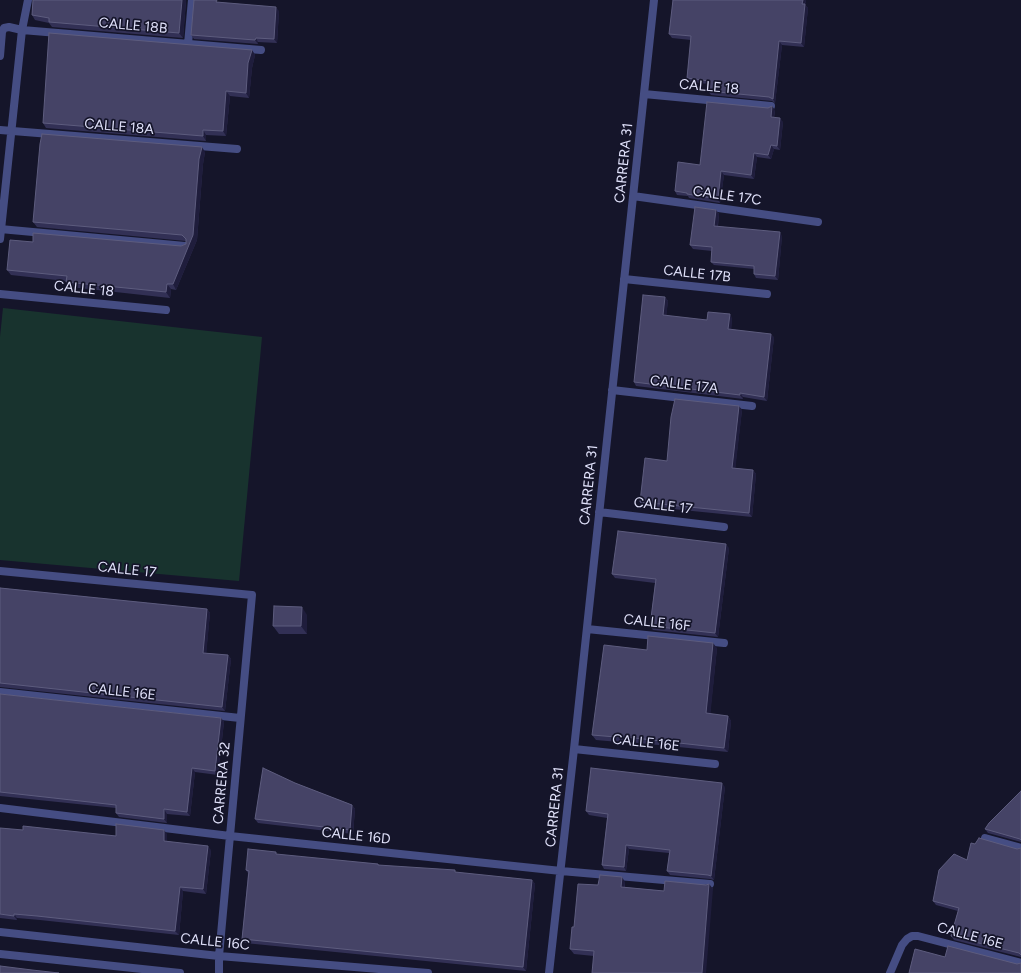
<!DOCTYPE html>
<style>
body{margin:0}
canvas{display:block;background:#15152a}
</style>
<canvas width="1021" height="973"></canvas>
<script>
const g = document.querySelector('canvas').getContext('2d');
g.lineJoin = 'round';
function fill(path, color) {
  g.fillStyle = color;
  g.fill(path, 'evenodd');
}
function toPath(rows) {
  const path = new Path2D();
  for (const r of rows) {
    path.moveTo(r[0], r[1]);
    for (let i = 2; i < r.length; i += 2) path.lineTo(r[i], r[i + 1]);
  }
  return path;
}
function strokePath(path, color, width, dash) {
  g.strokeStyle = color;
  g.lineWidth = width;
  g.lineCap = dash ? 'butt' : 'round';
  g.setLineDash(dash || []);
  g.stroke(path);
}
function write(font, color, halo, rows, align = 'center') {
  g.font = font + ' Figtree,sans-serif';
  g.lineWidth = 3.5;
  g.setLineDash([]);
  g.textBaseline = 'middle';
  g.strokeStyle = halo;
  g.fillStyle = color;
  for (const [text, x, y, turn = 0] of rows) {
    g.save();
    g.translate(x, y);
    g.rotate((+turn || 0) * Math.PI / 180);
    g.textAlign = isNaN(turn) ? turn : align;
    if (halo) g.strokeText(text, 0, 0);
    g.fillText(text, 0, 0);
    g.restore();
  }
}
fill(toPath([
 [3,308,262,337,239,581,0,560,0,337]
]), '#18332e');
strokePath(toPath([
 [188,44,192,0],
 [0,56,2,32,4,28,9,27,22,30,261,50],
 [644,94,771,106],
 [0,130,237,149],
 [633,196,818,222],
 [0,229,185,246],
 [0,239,22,30,28,0],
 [624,279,767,294],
 [0,294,166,310],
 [612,390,752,406],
 [599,512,724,527],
 [0,571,252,595,219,956,219,973],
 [587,629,724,643],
 [0,692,240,718],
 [574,749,715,764],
 [0,808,230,836,561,871,710,884],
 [985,838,1021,848],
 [0,932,219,956,428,973],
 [0,954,180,973],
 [549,973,574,749,654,0],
 [890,973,902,945,907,939,912,936,918,936,1021,963]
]), '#454d83', 8);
fill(toPath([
 [33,0,185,0,186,1,183,38,52,27,49,23,35,20,32,15],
 [673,0,806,0,805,5,808,8,804,47,782,45,775,103,772,101,711,95,708,91,709,84,690,82,687,78,691,40,672,38,669,34],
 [220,3,279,11,277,43,258,42,258,44,194,39,191,35],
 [252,50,255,55,252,68,249,98,230,96,226,136,206,135,206,141,46,128,43,123],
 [775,110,774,118,783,122,780,150,774,149,771,159,757,157,754,179,724,175,720,203,689,198,688,196,677,195,675,191,700,165],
 [205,152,203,164,197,240,176,290,171,289,170,298,70,287,66,281,11,275,7,270,33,242,181,246,186,244,186,241,37,227,33,222],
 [716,210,719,214,718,226,782,236,778,280,756,278,754,274,754,269,714,265,711,262,712,251,693,249,690,245],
 [665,297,668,301,666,316,707,320,732,318,731,329,774,337,767,401,743,397,743,399,636,386,634,382],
 [742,410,735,468,753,470,756,474,752,517,643,506,640,502,667,461],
 [729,548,718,637,653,630,650,626,655,583,615,578,612,574],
 [0,588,207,609,210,613,206,653,228,655,231,659,225,711,0,687],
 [307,615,307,634,279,634,273,626],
 [717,648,710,714,728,716,731,721,728,752,619,741,619,742,596,740,592,735,647,650],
 [0,694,221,718,224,722,218,775,195,772,190,816,167,814,167,823,119,817,116,813,116,808,0,796],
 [295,783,352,805,355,809,353,834,258,823,255,819],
 [725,787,714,880,710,879,670,875,667,871,669,853,629,849,626,871,604,869,602,865,607,818,589,815,586,811],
 [1021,791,1021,842,988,833,985,829],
 [0,828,23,830,116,836,167,834,167,841,211,850,206,894,183,891,179,935,40,920,17,918,17,920,0,918],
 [975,844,1017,849,1021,848,1021,957,954,940,951,936,958,911,936,905,933,901,967,860],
 [278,855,378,864,379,865,532,880,535,884,526,971,245,943,242,939,248,873,246,870],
 [625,882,625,887,664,891,709,884,713,889,594,956,574,954,570,949,574,927,598,885]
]), '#323055');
fill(toPath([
 [182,0,185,0,186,1,183,38,179,33],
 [803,0,806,0,805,5,808,8,804,47,801,43],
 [276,7,279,11,277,43,274,39],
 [256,38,258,42,258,44,255,40],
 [779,41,782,45,775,103,773,99],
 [252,50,255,55,252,68,249,98,246,93,248,63],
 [226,91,230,96,226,136,223,131],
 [772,106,775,110,773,121,771,117],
 [780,118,783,122,780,150,777,146],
 [203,130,206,135,206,141,203,136],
 [771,145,774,149,771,159,768,155],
 [202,147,205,152,203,164,197,240,176,290,173,284,193,235,199,159],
 [754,153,757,157,754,179,751,175],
 [721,171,724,175,720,203,718,199],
 [716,210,719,214,717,230,714,226],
 [780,232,782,236,778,280,775,276],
 [167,284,171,289,170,298,166,292],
 [665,297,668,301,666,319,663,315],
 [730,314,732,318,731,333,728,329],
 [771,334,774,337,767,401,764,397],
 [740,393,743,397,743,399,740,395],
 [739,406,742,410,735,472,732,468],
 [753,470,756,474,752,517,749,513],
 [726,544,729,548,718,637,715,633],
 [302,607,307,615,307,634,301,626],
 [207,609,210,613,206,657,203,653],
 [713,643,717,648,710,718,706,713],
 [228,655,231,659,225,711,222,707],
 [728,716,731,721,728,752,724,748],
 [221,718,224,722,218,775,215,771],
 [192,768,195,772,190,816,187,812],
 [722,783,725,787,714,880,711,876],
 [352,805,355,809,353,834,350,830],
 [164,809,167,814,167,823,164,819],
 [164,830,167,834,167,845,164,841],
 [626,845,629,849,626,871,624,867],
 [208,846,211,850,206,894,203,889],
 [622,877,625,882,624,892,621,887],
 [532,880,535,884,526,971,523,967],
 [709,884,713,889,706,973,702,973],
 [180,887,183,891,179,935,175,931],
 [14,914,17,918,17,920,14,916]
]), '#1f1d3c');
const building = toPath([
 [33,0,182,0,179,33,49,22,49,18,32,15,33,0],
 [194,0,217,0,216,2,276,7,274,39,256,38,255,40,191,35,194,0],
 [673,0,803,0,802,4,805,4,801,43,779,41,773,99,769,97,708,91,709,82,709,81,687,78,691,36,669,34,673,0],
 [49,33,252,50,248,63,246,93,226,91,223,131,203,130,203,136,43,123,49,33],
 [707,102,768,108,772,106,771,117,780,118,777,146,771,145,768,155,754,153,751,175,721,171,718,199,687,194,687,193,675,191,678,162,700,165,707,102],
 [42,134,202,147,199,159,193,235,173,284,167,284,166,292,66,282,67,276,7,270,10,240,33,242,33,233,181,246,186,244,186,239,182,235,33,222,40,144,42,134],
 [695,207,716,210,714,226,780,232,775,276,754,274,754,266,711,262,712,247,690,245,695,207],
 [643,295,665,297,663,315,707,320,708,312,730,314,728,329,771,334,764,397,740,393,740,395,634,382,643,295],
 [675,399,739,406,732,468,753,470,749,513,640,502,645,458,667,461,671,417,675,399],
 [618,531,726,544,715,633,650,626,656,579,612,574,618,531],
 [0,588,207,609,203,653,228,655,222,707,0,683,0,588],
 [274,606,302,607,301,626,273,626,274,606],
 [648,636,713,643,706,713,728,716,724,748,616,736,616,737,592,735,604,645,647,650,648,636],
 [0,694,221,718,215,771,192,768,187,812,164,809,164,819,116,813,116,805,0,792,0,694],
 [263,768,295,783,352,805,350,830,255,819,263,768],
 [591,768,722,783,711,876,708,875,667,871,670,850,626,845,624,867,602,865,608,814,586,811,591,768],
 [1021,791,1021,840,1020,839,985,829,989,823,1021,791],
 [116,824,164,830,164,841,208,846,203,889,180,887,175,931,37,916,14,914,14,916,0,914,0,828,23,830,23,826,116,836,116,824],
 [979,838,1017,849,1021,848,1021,955,1019,953,951,936,959,908,933,901,939,870,954,854,967,860,971,843,975,844,979,838],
 [248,849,276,852,276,854,378,864,378,865,455,870,455,872,532,880,523,967,242,939,249,871,246,870,248,849],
 [600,875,622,877,621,887,664,891,665,881,706,885,709,884,702,973,592,973,594,951,570,949,572,927,574,927,578,884,598,885,600,875],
 [948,946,1017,964,1021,963,1021,973,909,973,915,949,945,957,948,946],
 [0,966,32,970,59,973,0,973,0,966]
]);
fill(building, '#454366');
strokePath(building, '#5d5c7e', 1);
write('14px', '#e1e2fb', '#15152a', [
 ["CALLE 18B",133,26,5],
 ["CALLE 18",709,87,5],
 ["CALLE 18A",119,127,5],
 ["CARRERA 31",624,163,-84],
 ["CALLE 17C",727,196,8],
 ["CALLE 17B",697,274,6],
 ["CALLE 18",84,289,6],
 ["CALLE 17A",684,385,7],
 ["CARRERA 31",589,485,-84],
 ["CALLE 17",663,506,7],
 ["CALLE 17",127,570,6],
 ["CALLE 16F",657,623,6],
 ["CALLE 16E",122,692,6],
 ["CALLE 16E",646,743,6],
 ["CARRERA 32",222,783,-85],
 ["CARRERA 31",555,807,-84],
 ["CALLE 16D",356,836,6],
 ["CALLE 16E",970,936,15],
 ["CALLE 16C",215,942,6]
]);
</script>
